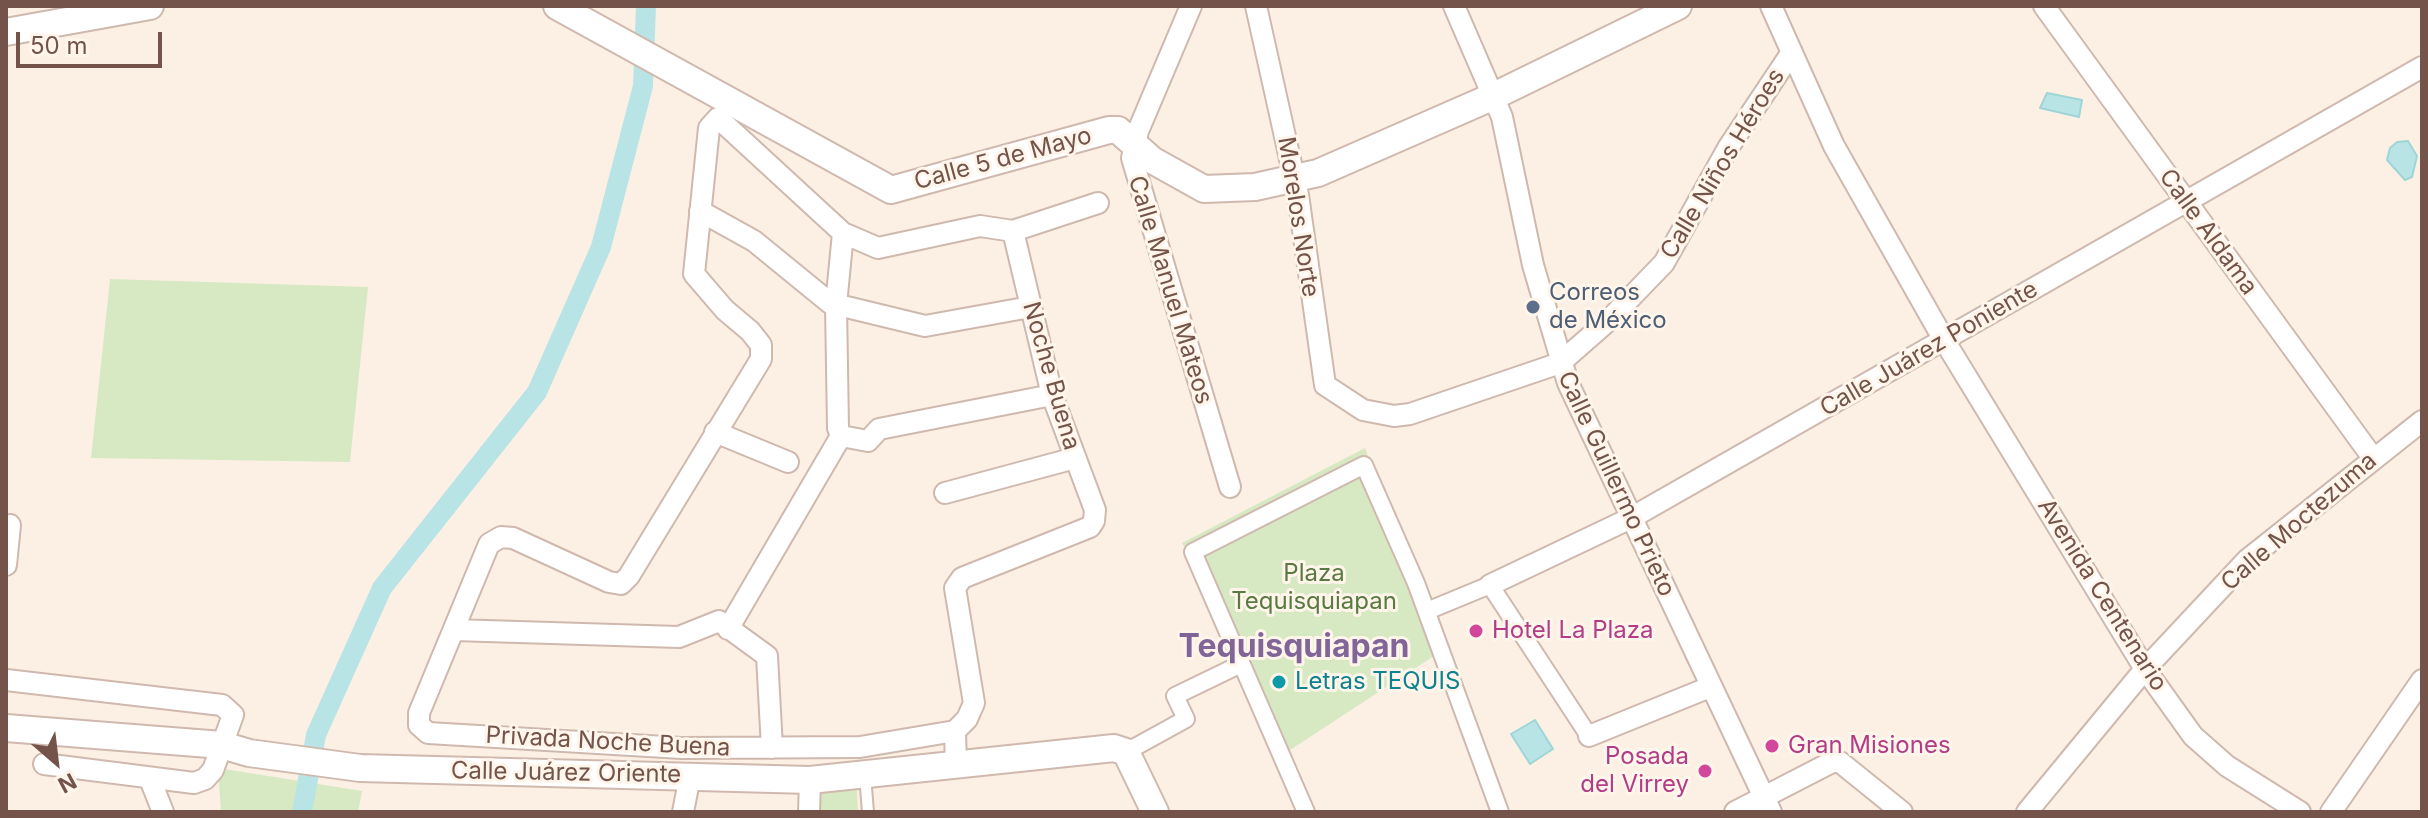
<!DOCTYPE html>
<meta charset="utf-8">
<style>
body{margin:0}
#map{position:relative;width:2428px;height:818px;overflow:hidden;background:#fcf0e4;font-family:Inter,sans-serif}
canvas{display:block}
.frame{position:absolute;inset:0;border:8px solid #74544a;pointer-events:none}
.north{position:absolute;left:16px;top:722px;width:80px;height:80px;-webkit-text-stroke:6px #fff5ea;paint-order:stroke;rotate:152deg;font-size:22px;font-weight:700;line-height:32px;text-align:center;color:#74544a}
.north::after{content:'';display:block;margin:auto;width:28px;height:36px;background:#74544a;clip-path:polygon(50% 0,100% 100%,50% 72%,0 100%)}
.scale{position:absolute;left:16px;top:32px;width:146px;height:36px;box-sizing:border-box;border:4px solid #74544a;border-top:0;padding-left:10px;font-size:24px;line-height:28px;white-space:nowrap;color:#74544a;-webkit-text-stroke:6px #fff5ea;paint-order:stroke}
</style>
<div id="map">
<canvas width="2428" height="818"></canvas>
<div class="frame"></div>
<div class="north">N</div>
<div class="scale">50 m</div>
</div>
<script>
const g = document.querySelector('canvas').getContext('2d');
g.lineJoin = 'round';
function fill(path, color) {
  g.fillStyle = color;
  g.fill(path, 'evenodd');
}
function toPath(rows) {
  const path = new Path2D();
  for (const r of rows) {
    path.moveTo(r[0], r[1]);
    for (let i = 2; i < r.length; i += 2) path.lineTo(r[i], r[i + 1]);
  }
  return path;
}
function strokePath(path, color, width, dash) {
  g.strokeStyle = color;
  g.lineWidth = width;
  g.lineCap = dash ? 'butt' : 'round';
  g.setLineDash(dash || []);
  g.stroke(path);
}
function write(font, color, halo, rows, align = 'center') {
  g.font = font + ' Inter,sans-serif';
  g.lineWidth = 6;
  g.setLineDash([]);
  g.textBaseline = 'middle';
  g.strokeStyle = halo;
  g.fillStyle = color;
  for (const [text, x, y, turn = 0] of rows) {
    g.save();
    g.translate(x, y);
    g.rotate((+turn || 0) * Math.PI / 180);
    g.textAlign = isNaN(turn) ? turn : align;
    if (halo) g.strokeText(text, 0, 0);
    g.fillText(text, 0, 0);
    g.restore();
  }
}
fill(toPath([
 [110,279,368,287,350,462,91,458],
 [1365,448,1440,652,1287,752,1182,543],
 [218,768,362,791,358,812,221,812],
 [820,790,857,790,858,812,820,812]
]), '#d7e9c3');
const water = toPath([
 [2047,93,2082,100,2079,117,2040,108,2047,93],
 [2408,141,2417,156,2412,177,2405,180,2387,160,2390,148,2397,142,2408,141],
 [1535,720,1553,749,1530,764,1511,734,1535,720]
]);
fill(water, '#b9e4e5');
strokePath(water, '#9fd5d7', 2);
strokePath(toPath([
 [302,812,316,735,382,588,537,392,601,247,643,86,646,6]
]), '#b9e4e5', 20);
const service = toPath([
 [865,775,868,812]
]);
const pedestrian = toPath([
 [1427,611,1490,585,1589,736],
 [1126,752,1186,719,1175,696,1241,664],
 [1306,812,1193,552,1364,465,1416,583,1500,812]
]);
const minor = toPath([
 [1191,6,1138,131,1132,158,1230,487],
 [1256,6,1298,195,1325,385,1363,410,1394,416,1410,414,1560,363,1609,320,1664,263,1728,148,1792,52],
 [1454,6,1502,117,1533,265,1568,383,1771,812],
 [1771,6,1834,146,1944,340,2145,669,2193,736,2227,766,2300,812],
 [2044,6,2373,458],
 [700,211,754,241,830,303,925,326,1030,307],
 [1013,231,1098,203],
 [715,432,788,462],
 [841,436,868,441,879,429,1052,395],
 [841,436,838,428,836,305,843,233],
 [945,493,1075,458],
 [6,565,10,525],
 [1490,585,1631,518,2422,67],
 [728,629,841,436],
 [454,630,679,637,719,621,767,656,772,748],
 [6,680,222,705,233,715,213,770,205,779,194,783,44,764],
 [955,731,860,747,682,748,428,733,419,725,419,713,489,544,501,537,513,538,609,582,621,584,629,576,761,359,761,345,750,331,725,310,694,274,709,128,718,118,843,233,878,248,980,226,1013,231,1052,395,1095,510,1094,521,1090,527,962,578,955,588,974,703,967,719,955,731,956,767],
 [1589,736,1710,687],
 [150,779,163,812],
 [683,812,690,776],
 [809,812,810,780],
 [1735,812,1832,762,1840,762,1902,812],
 [2027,812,2145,669,2247,560,2422,421],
 [2331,812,2422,680]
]);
const tertiary = toPath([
 [557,6,891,190,1109,130,1118,130,1152,160,1204,189,1255,187,1318,173,1494,96,1678,6],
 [6,32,150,6],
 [6,728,222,745,249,753,360,768,810,780,1114,748,1126,752,1155,812]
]);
strokePath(service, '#cfb9ae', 14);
strokePath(pedestrian, '#cfb9ae', 20);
strokePath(minor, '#cfb9ae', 24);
strokePath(tertiary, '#cfb9ae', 30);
strokePath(service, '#fff', 10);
strokePath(pedestrian, '#fff', 16);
strokePath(minor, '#fff', 20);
strokePath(tertiary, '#fff', 26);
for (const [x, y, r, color] of [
 [1533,307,8,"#5c6f8a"],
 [1476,631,8,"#d1479c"],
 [1279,682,8,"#0f9aa8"],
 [1772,746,8,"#d1479c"],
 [1705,771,8,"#d1479c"]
]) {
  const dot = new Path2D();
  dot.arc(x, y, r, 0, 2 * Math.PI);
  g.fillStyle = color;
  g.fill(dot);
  strokePath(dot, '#fff5ea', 3);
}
write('24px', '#74544a', '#fff5ea', [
 ["Calle 5 de Mayo",1003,159,-15],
 ["Calle Niños Héroes",1723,164,-59],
 ["Morelos Norte",1298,217,81],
 ["Calle Aldama",2208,232,54],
 ["Calle Manuel Mateos",1170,290,73],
 ["Calle Juárez Poniente",1929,349,-30],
 ["Noche Buena",1051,376,74],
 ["Calle Guillermo Prieto",1616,484,65],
 ["Calle Moctezuma",2299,522,-41],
 ["Avenida Centenario",2102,595,58],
 ["Privada Noche Buena",608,742,3],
 ["Calle Juárez Oriente",566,773,1]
]);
write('24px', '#4e5e75', '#fff5ea', [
 ["Correos",1549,293],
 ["de México",1549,321]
], 'left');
write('24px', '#597a42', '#fff5ea', [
 ["Plaza",1314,574],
 ["Tequisquiapan",1314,602]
]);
write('24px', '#b23c85', '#fff5ea', [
 ["Hotel La Plaza",1492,631],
 ["Gran Misiones",1788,746],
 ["Posada",1689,757,"right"],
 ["del Virrey",1689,785,"right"]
], 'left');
write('24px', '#0d838f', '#fff5ea', [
 ["Letras TEQUIS",1295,682]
], 'left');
write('bold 32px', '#816598', '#fff5ea', [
 ["Tequisquiapan",1294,647]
]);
</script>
